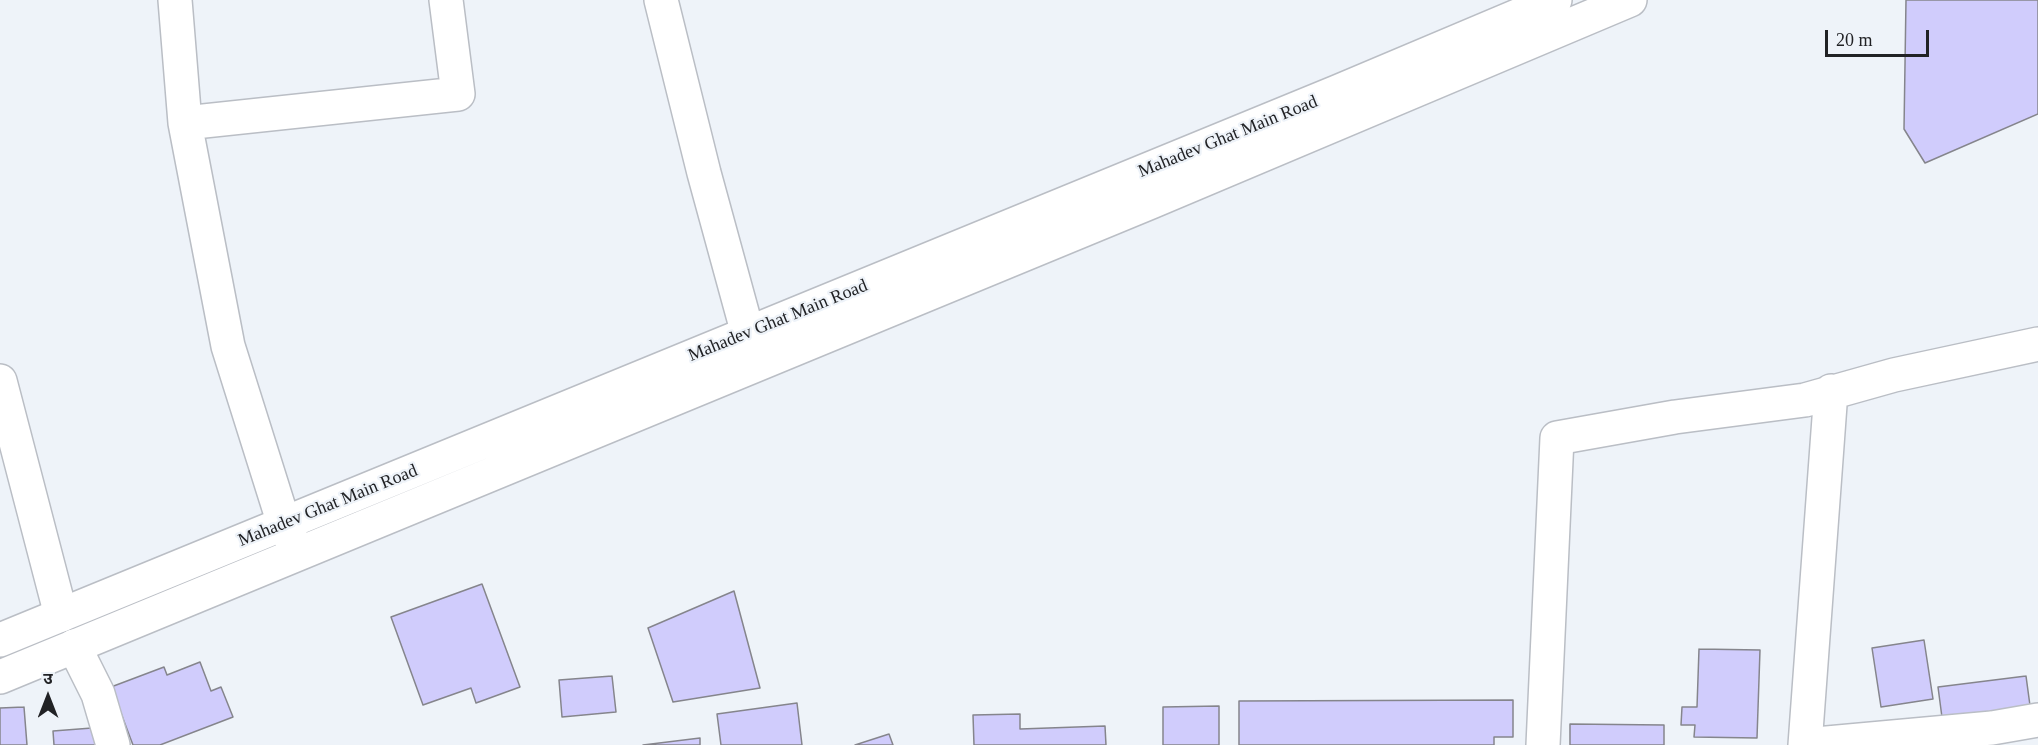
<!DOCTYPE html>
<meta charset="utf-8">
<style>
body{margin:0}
#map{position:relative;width:2038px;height:745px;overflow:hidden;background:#eef3f9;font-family:"Times New Roman","Noto Sans Devanagari",serif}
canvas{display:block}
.north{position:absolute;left:18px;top:667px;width:60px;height:60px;-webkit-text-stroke:4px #eef3f9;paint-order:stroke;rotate:0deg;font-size:16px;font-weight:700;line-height:24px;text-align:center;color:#212225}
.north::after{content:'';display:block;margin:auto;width:21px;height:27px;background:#212225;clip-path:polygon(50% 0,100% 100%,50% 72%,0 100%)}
.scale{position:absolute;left:1825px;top:30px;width:104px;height:27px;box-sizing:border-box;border:3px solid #212225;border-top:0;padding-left:8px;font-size:18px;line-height:21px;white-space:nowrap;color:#212225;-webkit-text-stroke:4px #eef3f9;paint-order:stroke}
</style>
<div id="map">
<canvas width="2038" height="745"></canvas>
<div class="north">उ</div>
<div class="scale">20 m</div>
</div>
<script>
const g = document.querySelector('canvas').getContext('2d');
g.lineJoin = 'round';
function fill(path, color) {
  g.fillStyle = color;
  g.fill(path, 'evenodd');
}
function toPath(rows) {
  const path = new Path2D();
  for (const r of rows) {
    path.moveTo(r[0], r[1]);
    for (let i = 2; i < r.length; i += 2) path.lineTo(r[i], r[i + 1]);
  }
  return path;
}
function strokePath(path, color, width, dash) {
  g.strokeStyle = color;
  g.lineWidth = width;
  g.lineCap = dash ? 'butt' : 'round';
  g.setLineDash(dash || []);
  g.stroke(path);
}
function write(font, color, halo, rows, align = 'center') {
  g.font = font + ' "Times New Roman",serif';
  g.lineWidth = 4.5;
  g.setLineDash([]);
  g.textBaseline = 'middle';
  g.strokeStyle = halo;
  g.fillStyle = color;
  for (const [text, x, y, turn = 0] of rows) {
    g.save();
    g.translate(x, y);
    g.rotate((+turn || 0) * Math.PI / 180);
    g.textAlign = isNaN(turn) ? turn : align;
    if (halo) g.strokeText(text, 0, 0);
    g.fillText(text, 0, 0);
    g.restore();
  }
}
const building = toPath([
 [1906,0,2038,0,2038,114,1925,163,1904,129,1906,0],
 [482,584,520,687,476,703,471,688,423,705,391,617,482,584],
 [734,591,760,688,673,702,648,628,734,591],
 [1924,640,1933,699,1881,707,1872,648,1924,640],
 [1699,649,1760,650,1757,738,1694,737,1695,725,1681,725,1682,707,1697,707,1699,649],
 [200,662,211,691,221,687,233,717,160,745,133,745,111,687,164,667,167,675,200,662],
 [612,676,616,712,562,717,559,680,612,676],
 [2026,676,2031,713,1943,725,1938,687,2026,676],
 [1513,700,1513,737,1494,737,1494,745,1239,745,1239,701,1513,700],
 [797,703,802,745,721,745,717,714,797,703],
 [1219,706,1219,745,1163,745,1163,707,1219,706],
 [24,707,27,745,0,745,0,708,24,707],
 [1020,714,1020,729,1105,726,1106,745,974,745,973,715,1020,714],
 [1570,724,1664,725,1664,745,1570,745,1570,724],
 [105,727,106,745,54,745,53,731,105,727],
 [889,734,893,745,855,745,889,734],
 [700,738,700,745,643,745,700,738]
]);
fill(building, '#d0ccfc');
strokePath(building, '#85858c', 1.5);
const minor = toPath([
 [175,0,185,123,228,346,284,524,296,549],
 [661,0,704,173,748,334,759,360],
 [185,123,458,94,446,0],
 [0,381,61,615],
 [74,646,98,694,113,745],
 [1543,745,1557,438,1675,417,1805,400,1894,375,2038,344],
 [1805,745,1831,391],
 [1805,745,1992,728,2038,720]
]);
const tertiary = toPath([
 [0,640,1337,92,1555,0],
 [0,677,1151,202,1630,0]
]);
strokePath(minor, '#babec5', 36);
strokePath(tertiary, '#babec5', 36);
strokePath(minor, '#fff', 33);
strokePath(tertiary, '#fff', 33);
write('18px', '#212225', '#eef3f9', [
 ["Mahadev Ghat Main Road",1228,137,-22],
 ["Mahadev Ghat Main Road",778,321,-22],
 ["Mahadev Ghat Main Road",328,506,-22]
]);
</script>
